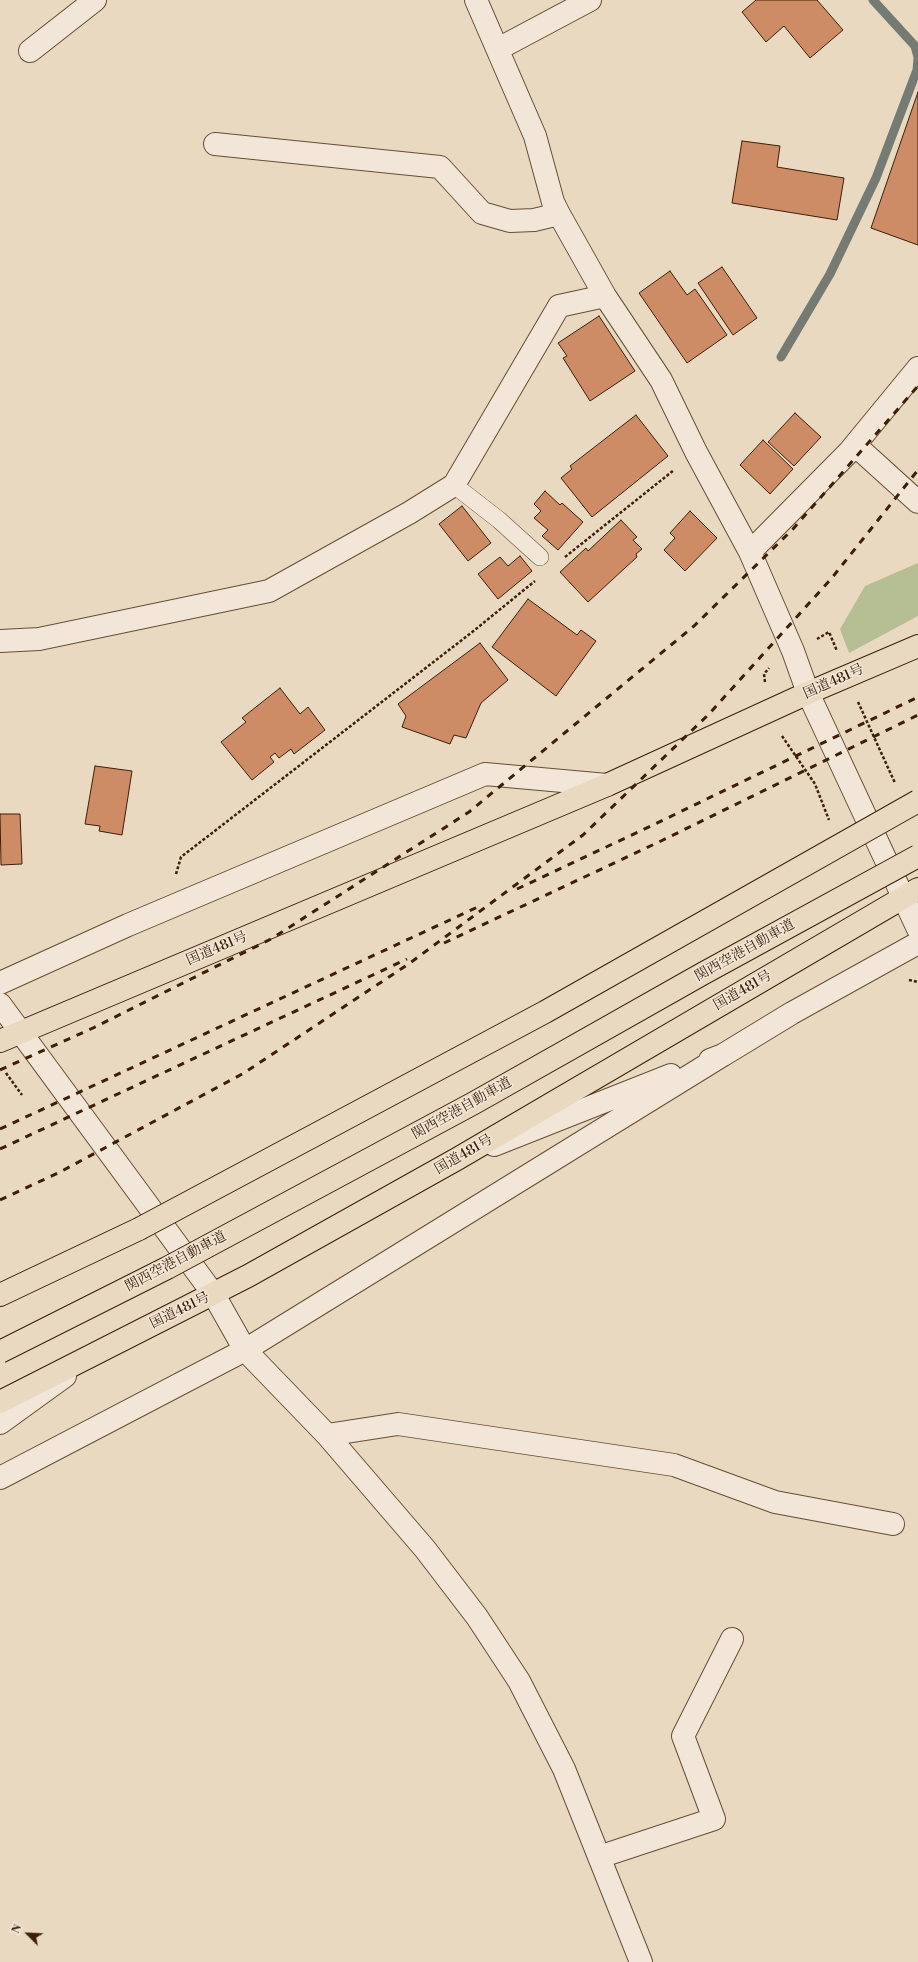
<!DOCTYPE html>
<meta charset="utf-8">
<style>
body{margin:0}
#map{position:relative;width:918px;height:1962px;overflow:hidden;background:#e9d9c1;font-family:"Libre Bodoni",serif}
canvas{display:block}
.north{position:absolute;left:8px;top:1914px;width:40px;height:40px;-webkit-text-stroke:3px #f1e6d7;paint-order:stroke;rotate:294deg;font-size:11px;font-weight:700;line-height:16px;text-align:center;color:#3c1f05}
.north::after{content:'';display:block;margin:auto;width:14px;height:18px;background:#3c1f05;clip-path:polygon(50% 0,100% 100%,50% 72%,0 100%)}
</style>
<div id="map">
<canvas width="918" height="1962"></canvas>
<div class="north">N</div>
</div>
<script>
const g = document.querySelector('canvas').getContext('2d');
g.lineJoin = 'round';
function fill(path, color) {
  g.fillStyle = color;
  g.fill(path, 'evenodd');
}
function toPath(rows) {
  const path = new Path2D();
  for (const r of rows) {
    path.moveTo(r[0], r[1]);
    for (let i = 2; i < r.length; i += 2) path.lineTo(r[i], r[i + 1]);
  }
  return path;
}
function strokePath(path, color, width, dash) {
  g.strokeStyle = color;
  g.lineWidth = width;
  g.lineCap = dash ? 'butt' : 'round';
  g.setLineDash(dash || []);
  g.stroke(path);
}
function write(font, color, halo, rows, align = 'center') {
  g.font = font + ' "Libre Bodoni","Noto Serif JP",serif';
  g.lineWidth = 3;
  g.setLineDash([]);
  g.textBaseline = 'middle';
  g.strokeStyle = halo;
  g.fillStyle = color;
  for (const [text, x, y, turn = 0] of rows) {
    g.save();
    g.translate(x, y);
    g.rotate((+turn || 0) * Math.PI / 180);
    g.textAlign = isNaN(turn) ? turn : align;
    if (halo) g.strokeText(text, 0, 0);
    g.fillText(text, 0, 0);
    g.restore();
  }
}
fill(toPath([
 [918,563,918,616,849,653,840,629,865,586]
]), '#b6bf93');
strokePath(toPath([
 [873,0,915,46,918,57],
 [781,357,830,274,876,178,917,70,918,59]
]), '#757b73', 9);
const building = toPath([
 [756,0,817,0,843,30,810,58,784,26,766,42,742,12,756,0],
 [918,92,918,245,871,228,918,92],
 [742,141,780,146,777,167,844,178,837,220,732,203,742,141],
 [722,267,757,318,733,335,698,283,722,267],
 [670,271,687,295,695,289,727,335,687,363,639,293,670,271],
 [599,316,635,371,590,401,563,358,567,356,558,343,599,316],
 [795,413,821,437,794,466,768,442,795,413],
 [636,415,668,456,592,517,561,478,572,469,570,466,636,415],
 [763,440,793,469,770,494,740,465,763,440],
 [545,491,560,505,562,503,583,522,558,550,542,536,548,530,534,518,541,511,534,504,545,491],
 [462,506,491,543,468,561,439,524,462,506],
 [690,511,717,538,685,571,664,550,675,538,670,533,690,511],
 [621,520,637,537,633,540,642,549,636,554,637,557,588,602,560,572,586,548,588,551,621,520],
 [520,556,532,571,498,599,478,574,500,557,508,566,520,556],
 [528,599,577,635,581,630,596,641,556,696,492,647,528,599],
 [480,643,508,680,481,703,466,738,454,735,450,744,402,727,406,716,398,704,480,643],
 [280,688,300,714,308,707,325,730,294,754,291,749,279,758,275,753,270,757,274,762,252,780,221,742,246,722,242,718,280,688],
 [95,766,132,771,122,835,99,831,100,826,85,824,95,766],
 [0,814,20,814,22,864,1,865,0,814]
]);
fill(building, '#ce8c66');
strokePath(building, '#3c1f05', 1);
const lane = toPath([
 [454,485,499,520,540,557]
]);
const street = toPath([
 [476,0,535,136,553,202,559,214,605,296,661,380,696,452,750,552,793,651,808,693,918,929],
 [498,49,590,0],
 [30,51,95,0],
 [215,144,440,167,482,213,510,221,534,220,559,214],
 [855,445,918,502],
 [750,552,849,452,918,368],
 [0,641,39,639,269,591,409,513,454,485,559,306,605,296],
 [0,983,128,925,485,774,607,785],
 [0,1004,214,1295,245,1350,327,1435,425,1549,477,1617,519,1681,564,1769,641,1962],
 [710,1060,723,1055,792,1013,918,943],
 [494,1145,671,1075],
 [0,1423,65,1376],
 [327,1435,398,1424,674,1465,775,1502,893,1524],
 [0,1478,245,1350,723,1055],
 [599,1857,714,1819,683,1736,732,1639]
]);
const highway = toPath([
 [0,1041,607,785,808,693,918,646],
 [0,1295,139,1229],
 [0,1402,248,1276,457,1159,918,889]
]);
strokePath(lane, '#674e34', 18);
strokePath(street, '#674e34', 24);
strokePath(highway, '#3c1f05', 24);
strokePath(toPath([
 [565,557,674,470],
 [817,639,829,632,837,651],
 [765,682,764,674,769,668],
 [858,702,895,783],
 [782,736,815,784,829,820],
 [176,874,181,857,471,633,535,581],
 [909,980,918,982],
 [6,1073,22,1095]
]), '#3c1f05', 2.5, [3, 2]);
strokePath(lane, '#f1e6d7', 17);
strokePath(street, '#f1e6d7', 22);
strokePath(highway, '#e9d9c1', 22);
strokePath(toPath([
 [517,889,655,824,918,697],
 [444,943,661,841,918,715],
 [0,1070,93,1028,271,939,469,812,694,626,793,529,918,386],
 [0,1129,482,905],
 [0,1149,407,959],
 [0,1200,60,1172,244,1073,410,963,583,835,709,714,831,579,918,470]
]), '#3c1f05', 3, [7, 7]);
const highwayBridge = toPath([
 [139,1229,545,1012,918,801],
 [0,1352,167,1268,474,1103,704,973,918,856]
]);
strokePath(highwayBridge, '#3c1f05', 24, []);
strokePath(highwayBridge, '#e9d9c1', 22);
write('14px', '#3c1f05', '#f1e6d7', [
 ["国道481号",834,682,-24],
 ["国道481号",217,949,-23],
 ["関西空港自動車道",745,951,-29],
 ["国道481号",743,991,-30],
 ["関西空港自動車道",462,1109,-29],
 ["国道481号",464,1155,-30],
 ["関西空港自動車道",176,1262,-28],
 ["国道481号",180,1311,-26]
]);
</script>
